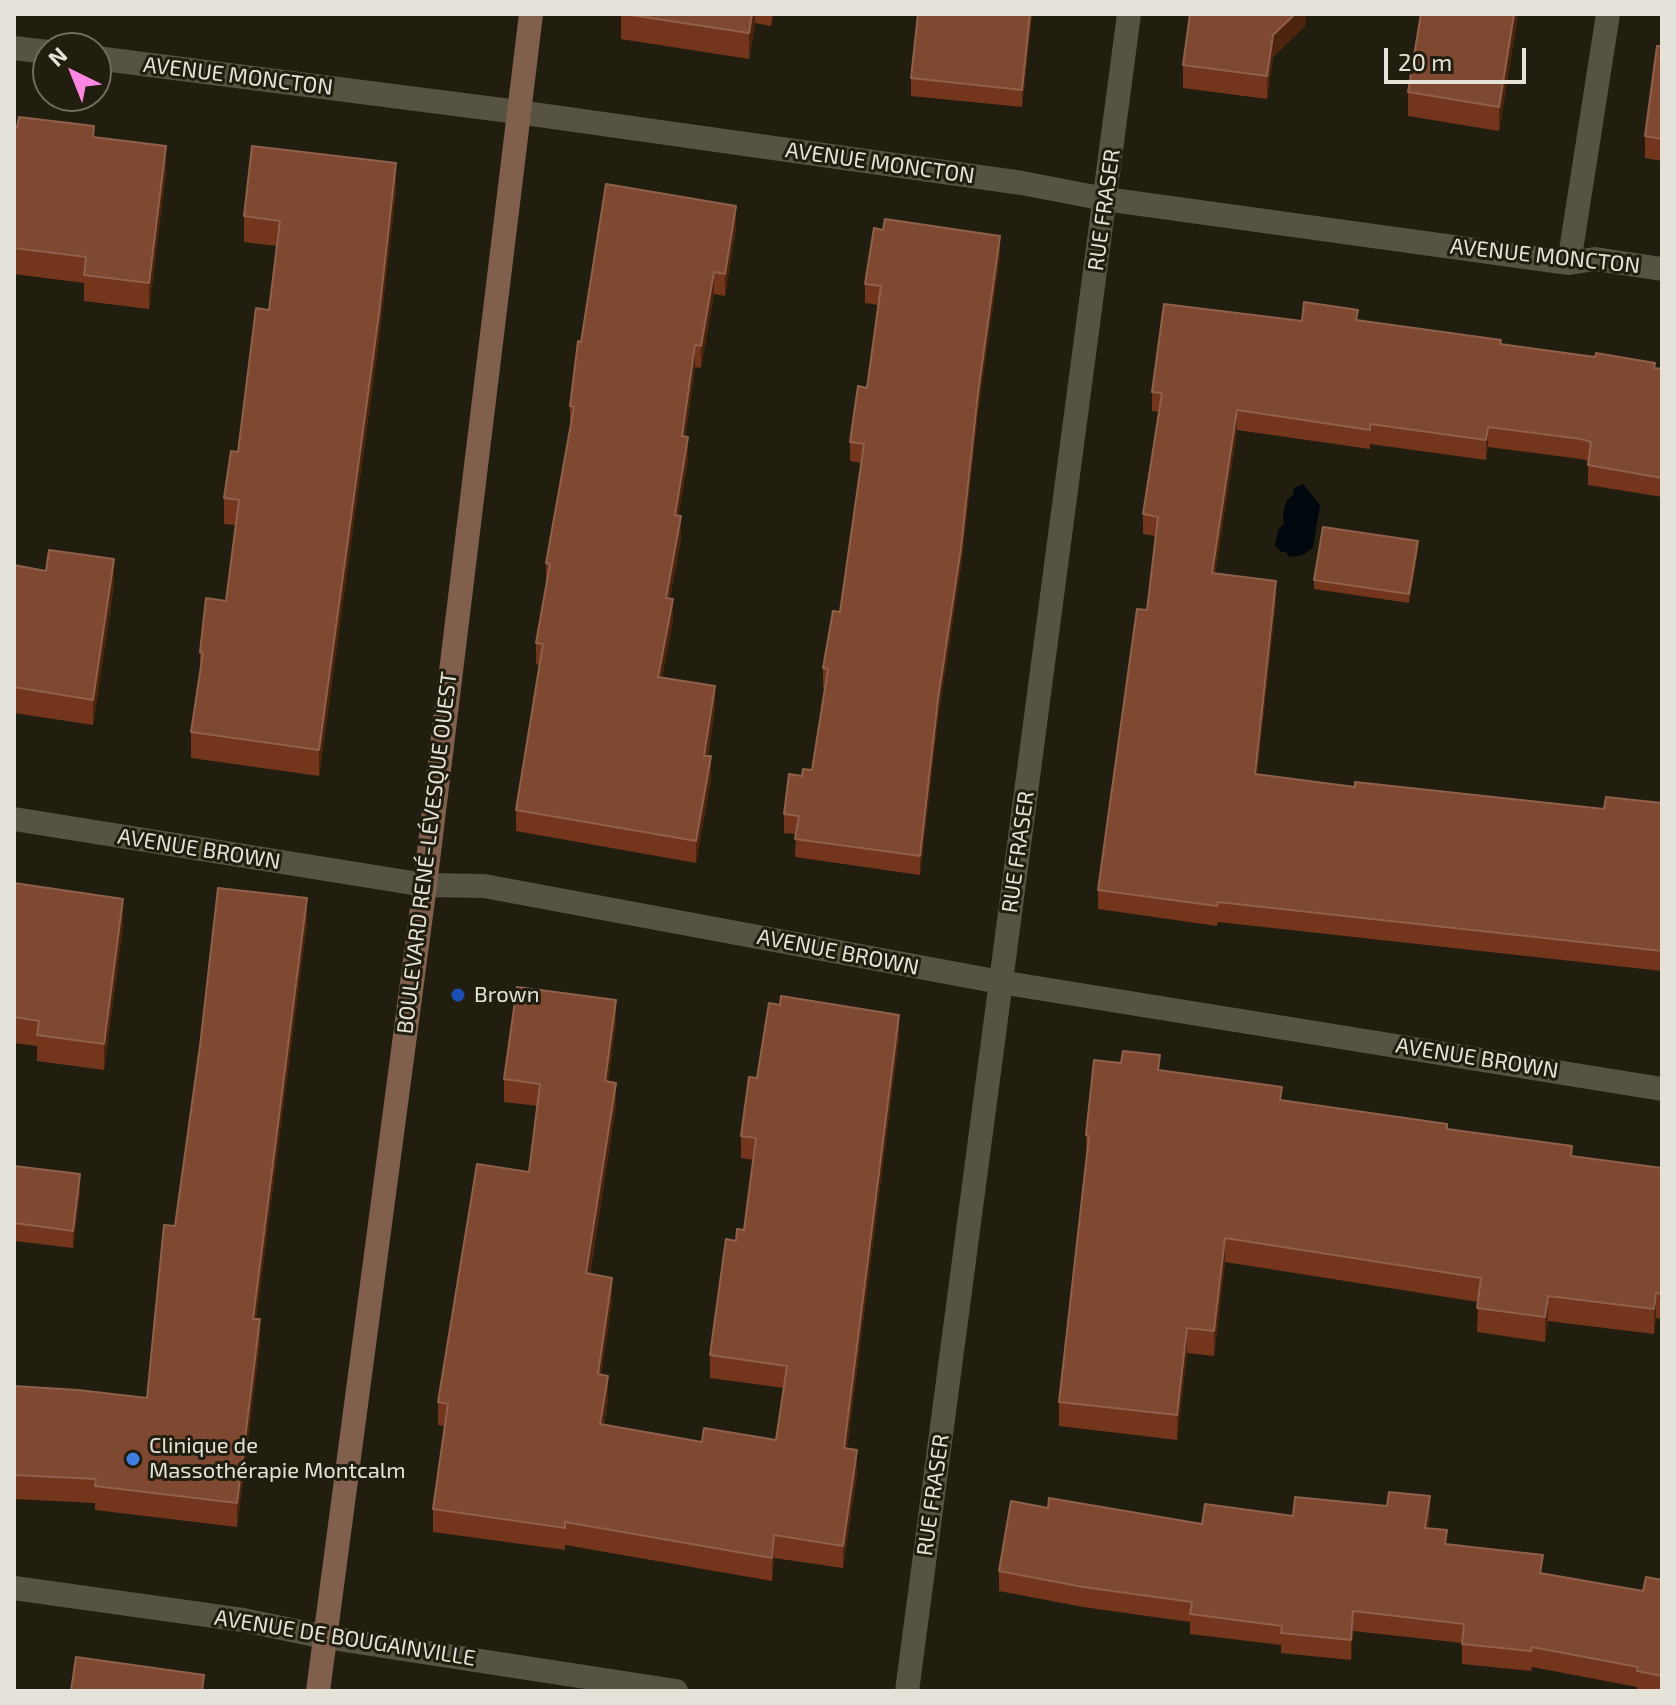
<!DOCTYPE html>
<meta charset="utf-8">
<style>
body{margin:0}
#map{position:relative;width:1676px;height:1705px;overflow:hidden;background:#211e0f;font-family:"Exo 2",sans-serif}
canvas{display:block}
.frame{position:absolute;inset:0;border:16px solid #e5e3d9;pointer-events:none}
.north{position:absolute;left:32px;top:32px;width:80px;height:80px;box-sizing:border-box;background:#211e0f;border:2px solid #6f6d60;border-radius:50%;rotate:317deg;font-size:22px;font-weight:700;line-height:32px;text-align:center;color:#e5e3d9}
.north::after{content:'';display:block;margin:auto;width:28px;height:36px;background:#fd86e2;clip-path:polygon(50% 0,100% 100%,50% 72%,0 100%)}
.scale{position:absolute;left:1384px;top:48px;width:142px;height:36px;box-sizing:border-box;border:4px solid #e5e3d9;border-top:0;padding-left:10px;font-size:24px;line-height:28px;white-space:nowrap;color:#e5e3d9;-webkit-text-stroke:6px #211e0f;paint-order:stroke}
</style>
<div id="map">
<canvas width="1676" height="1705"></canvas>
<div class="frame"></div>
<div class="north">N</div>
<div class="scale">20 m</div>
</div>
<script>
const g = document.querySelector('canvas').getContext('2d');
g.lineJoin = 'round';
function fill(path, color) {
  g.fillStyle = color;
  g.fill(path, 'evenodd');
}
function toPath(rows) {
  const path = new Path2D();
  for (const r of rows) {
    path.moveTo(r[0], r[1]);
    for (let i = 2; i < r.length; i += 2) path.lineTo(r[i], r[i + 1]);
  }
  return path;
}
function strokePath(path, color, width, dash) {
  g.strokeStyle = color;
  g.lineWidth = width;
  g.lineCap = dash ? 'butt' : 'round';
  g.setLineDash(dash || []);
  g.stroke(path);
}
function write(font, color, halo, rows, align = 'center') {
  g.font = font + ' "Exo 2",sans-serif';
  g.lineWidth = 6;
  g.setLineDash([]);
  g.textBaseline = 'middle';
  g.strokeStyle = halo;
  g.fillStyle = color;
  for (const [text, x, y, turn = 0] of rows) {
    g.save();
    g.translate(x, y);
    g.rotate((+turn || 0) * Math.PI / 180);
    g.textAlign = isNaN(turn) ? turn : align;
    if (halo) g.strokeText(text, 0, 0);
    g.fillText(text, 0, 0);
    g.restore();
  }
}
fill(toPath([
 [1303,484,1320,505,1313,547,1303,555,1289,557,1286,552,1282,552,1275,546,1278,530,1284,524,1283,513,1287,500,1293,495,1294,488]
]), '#00070d');
strokePath(toPath([
 [14,48,48,52],
 [96,58,518,112,1022,183,1105,199,1569,263,1595,259,1662,269],
 [1569,263,1608,14],
 [14,819,425,885,484,886,1000,982,1662,1089],
 [14,1588,243,1620,325,1637,676,1691],
 [907,1691,1129,14]
]), '#565342', 24);
strokePath(toPath([
 [318,1691,425,885,531,14]
]), '#805f4d', 24);
fill(toPath([
 [621,14,773,14,771,26,755,23,749,59,621,39],
 [1032,14,1022,107,911,96,911,78],
 [1190,14,1306,14,1305,26,1273,57,1267,99,1183,88,1183,65],
 [1421,14,1518,14,1499,131,1408,116,1408,92],
 [1662,46,1662,161,1645,158,1645,136],
 [14,127,94,137,166,172,149,309,84,301,84,283,14,274],
 [396,189,379,339,319,776,191,758,191,732,200,675,200,652,226,601,235,525,224,524,224,498,238,452,269,310,277,246,244,242,244,216],
 [736,228,725,296,714,294,701,368,695,367,685,437,688,459,678,516,681,538,670,598,673,621,662,677,715,707,708,756,711,778,696,863,516,831,516,810,539,665,536,664,536,643,546,585,546,563,570,428,570,406,581,342],
 [1000,255,978,412,961,567,938,718,920,875,795,857,796,834,784,833,784,814,802,776,812,770,825,688,823,687,823,668,840,612,861,463,850,461,850,442,867,388,878,305,865,303,865,284],
 [1358,320,1501,345,1662,369,1662,497,1588,485,1588,461,1581,459,1488,447,1486,460,1370,444,1370,449,1237,430,1215,574,1276,601,1257,774,1355,787,1604,809,1662,803,1662,971,1218,922,1217,926,1098,909,1098,890,1147,610,1155,536,1143,534,1143,514,1159,412,1152,411,1152,392,1302,321],
 [1418,550,1409,603,1314,589,1314,580],
 [14,565,114,585,93,725,14,713],
 [14,883,123,925,104,1070,37,1061,37,1046,14,1043],
 [307,922,256,1319,260,1343,237,1527,95,1510,95,1503,14,1499,14,1386,147,1398,175,1226],
 [616,1022,608,1081,616,1105,590,1274,612,1300,601,1375,608,1399,604,1425,702,1442,776,1440,784,1388,710,1378,710,1355,736,1241,744,1230,753,1160,741,1158,741,1136,757,1078,899,1037,847,1448,857,1473,843,1568,774,1558,772,1581,565,1545,565,1550,433,1532,433,1509,445,1426,438,1425,438,1402,529,1172,538,1106,504,1102,504,1079],
 [1160,1070,1282,1100,1447,1129,1572,1156,1662,1168,1662,1319,1656,1318,1654,1334,1548,1321,1545,1342,1477,1332,1478,1302,1225,1262,1214,1356,1187,1353,1177,1440,1059,1426,1059,1402,1087,1160,1086,1135],
 [14,1166,80,1192,73,1248,14,1241],
 [1048,1508,1202,1524,1293,1516,1430,1516,1428,1528,1447,1544,1543,1573,1643,1591,1662,1580,1662,1691,1637,1691,1637,1687,1532,1667,1531,1671,1462,1664,1462,1643,1353,1631,1351,1660,1281,1653,1281,1645,1190,1634,1190,1622,1083,1607,999,1591,999,1571]
]), '#73351c');
fill(toPath([
 [752,14,755,14,755,23,749,59,749,33],
 [1030,14,1032,14,1022,107,1022,90],
 [1295,14,1306,14,1305,26,1273,57,1267,99,1267,76,1273,35],
 [1514,14,1518,14,1499,131,1499,107],
 [166,146,166,172,149,309,149,283],
 [396,163,396,189,379,339,319,776,319,750],
 [736,206,736,228,725,296,725,274],
 [1000,236,1000,255,978,412,961,567,938,718,920,875,920,856,938,699,978,393],
 [714,272,714,294,701,368,701,346],
 [695,345,695,367,682,458,682,436],
 [1237,410,1237,430,1212,593,1212,573],
 [1488,427,1488,447,1486,460,1486,440],
 [688,437,688,459,675,537,675,515],
 [681,516,681,538,666,619,666,598],
 [1418,541,1418,550,1409,603,1409,594],
 [114,559,114,585,93,725,93,700],
 [1276,581,1276,601,1255,793,1255,774],
 [673,599,673,621,658,699,658,677],
 [715,686,715,707,704,778,704,756],
 [711,756,711,778,696,863,696,841],
 [307,898,307,922,253,1343,253,1319],
 [123,899,123,925,104,1070,104,1044],
 [616,1000,616,1022,605,1103,605,1081],
 [899,1015,899,1037,844,1470,844,1448],
 [616,1083,616,1105,586,1296,586,1273],
 [80,1174,80,1192,73,1248,73,1231],
 [1225,1238,1225,1262,1214,1356,1214,1331],
 [612,1278,612,1300,598,1397,598,1374],
 [1656,1293,1656,1318,1654,1334,1654,1309],
 [1548,1296,1548,1321,1545,1342,1545,1317],
 [260,1319,260,1343,237,1527,237,1503],
 [1187,1328,1187,1353,1177,1440,1177,1415],
 [608,1376,608,1399,600,1447,600,1424],
 [857,1450,857,1473,843,1568,843,1546],
 [1430,1496,1430,1516,1425,1548,1425,1528],
 [774,1535,774,1558,772,1581,772,1558],
 [1353,1611,1353,1631,1351,1660,1351,1640]
]), '#4d240e');
const building = toPath([
 [624,14,752,14,749,33,624,14],
 [918,14,1030,14,1022,90,911,78,918,14],
 [1190,14,1295,14,1273,35,1267,76,1183,65,1190,14],
 [1421,14,1514,14,1499,107,1408,92,1421,14],
 [1657,46,1662,46,1662,139,1645,136,1657,46],
 [19,117,94,126,93,137,166,146,149,283,84,275,86,257,14,248,14,127,17,127,19,117],
 [252,146,396,163,379,314,319,750,191,732,203,653,200,652,206,598,226,601,239,500,224,498,231,451,238,452,256,308,269,310,280,221,244,216,252,146],
 [606,184,736,206,725,274,714,272,701,346,695,345,682,436,688,437,675,515,681,516,666,598,673,599,658,677,715,686,704,756,711,756,696,841,516,810,543,644,536,643,550,564,546,563,574,407,570,406,578,341,581,342,606,184],
 [885,219,1000,236,978,393,961,548,938,699,920,856,795,839,799,816,784,814,789,774,802,776,803,769,812,770,828,669,823,668,833,611,840,612,864,444,850,442,858,386,867,388,881,286,865,284,874,228,883,230,885,219],
 [1304,302,1358,310,1356,320,1501,340,1500,344,1595,357,1596,353,1655,363,1654,368,1662,369,1662,478,1588,465,1591,442,1581,439,1488,427,1486,440,1370,424,1370,430,1237,410,1212,573,1276,581,1255,774,1355,787,1355,782,1604,809,1606,797,1662,803,1662,951,1218,902,1217,906,1098,890,1137,609,1147,610,1158,517,1143,514,1162,393,1152,392,1164,304,1302,321,1304,302],
 [1323,527,1418,541,1409,594,1314,580,1323,527],
 [49,550,114,559,93,700,14,687,14,565,46,571,49,550],
 [14,883,123,899,104,1044,37,1035,39,1021,14,1017,14,883],
 [218,888,307,898,253,1319,260,1319,237,1503,95,1486,96,1479,14,1475,14,1386,78,1390,147,1398,164,1225,175,1226,200,1046,218,888],
 [517,987,616,1000,605,1081,616,1083,586,1273,612,1278,598,1374,608,1376,600,1424,702,1442,704,1428,776,1440,787,1366,710,1355,726,1239,736,1241,737,1229,744,1230,756,1138,741,1136,749,1077,757,1078,769,1003,780,1005,781,996,899,1015,844,1448,857,1450,843,1546,774,1535,772,1558,565,1522,565,1528,433,1509,448,1404,438,1402,477,1164,529,1172,540,1084,504,1079,517,987],
 [1123,1051,1160,1055,1158,1070,1282,1087,1280,1100,1447,1124,1447,1129,1572,1146,1571,1156,1662,1168,1662,1294,1656,1293,1654,1309,1548,1296,1545,1317,1477,1308,1481,1278,1225,1238,1214,1331,1187,1328,1177,1415,1059,1402,1089,1136,1086,1135,1094,1060,1121,1063,1123,1051],
 [14,1166,80,1174,73,1231,14,1223,14,1166],
 [1389,1492,1430,1496,1425,1528,1447,1530,1445,1544,1543,1555,1540,1573,1643,1591,1646,1577,1662,1580,1662,1676,1637,1671,1638,1667,1532,1647,1531,1651,1462,1644,1464,1624,1353,1611,1351,1640,1281,1633,1282,1626,1190,1614,1192,1602,1083,1587,999,1571,1011,1501,1048,1508,1049,1498,1202,1524,1205,1504,1293,1516,1295,1497,1387,1506,1389,1492],
 [76,1657,204,1675,202,1691,71,1691,76,1657]
]);
fill(building, '#7f4831');
strokePath(building, '#8f604b', 2);
for (const [x, y, r, color] of [
 [458,995,8,"#1a4fb4"],
 [133,1459,8,"#3f7fe0"]
]) {
  const dot = new Path2D();
  dot.arc(x, y, r, 0, 2 * Math.PI);
  g.fillStyle = color;
  g.fill(dot);
  strokePath(dot, '#211e0f', 3);
}
write('22px', '#e5e3d9', '#211e0f', [
 ["AVENUE MONCTON",238,76,7],
 ["AVENUE MONCTON",880,163,8],
 ["RUE FRASER",1104,210,-82],
 ["AVENUE MONCTON",1545,256,6],
 ["AVENUE BROWN",199,849,9],
 ["RUE FRASER",1018,852,-82],
 ["BOULEVARD RENÉ-LÉVESQUE OUEST",427,853,-83],
 ["AVENUE BROWN",838,952,11],
 ["AVENUE BROWN",1477,1058,9],
 ["RUE FRASER",933,1495,-82],
 ["AVENUE DE BOUGAINVILLE",345,1638,9]
]);
write('22px', '#e5e3d9', '#211e0f', [
 ["Brown",474,995],
 ["Clinique de",149,1446],
 ["Massothérapie Montcalm",149,1471]
], 'left');
</script>
